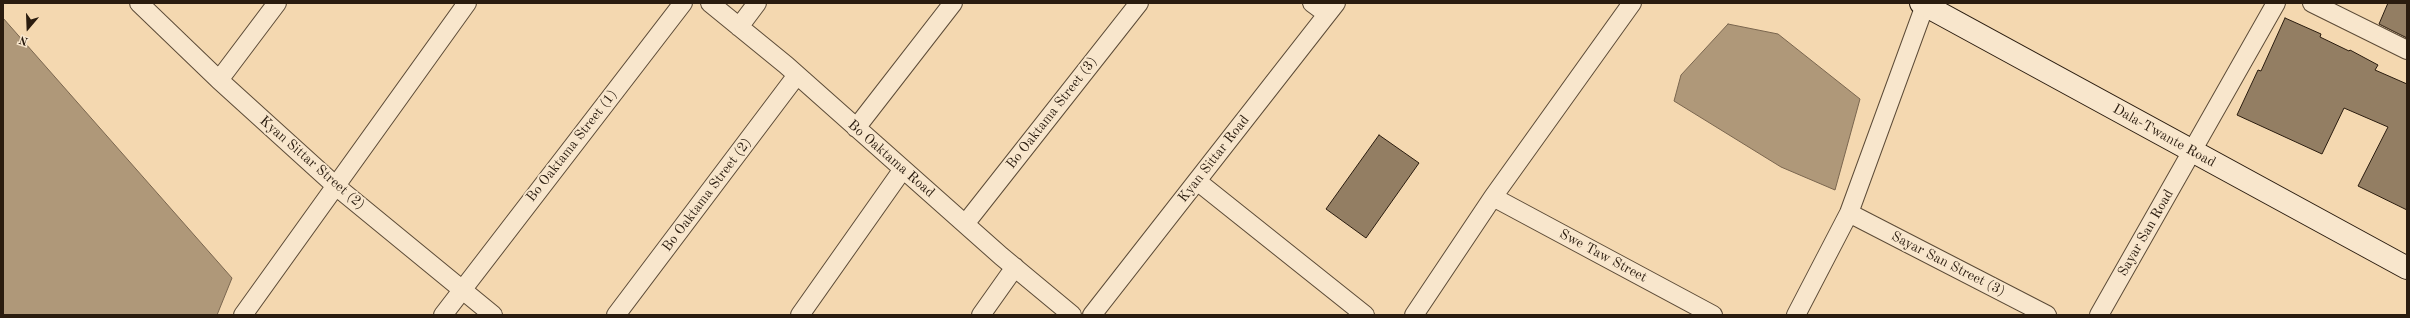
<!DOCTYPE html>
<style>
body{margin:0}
#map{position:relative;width:2410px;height:318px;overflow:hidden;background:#f4d8b0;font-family:"Old Standard TT",serif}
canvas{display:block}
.frame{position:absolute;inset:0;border:4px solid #2a1c0f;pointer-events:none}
.north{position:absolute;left:8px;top:8px;width:40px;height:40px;-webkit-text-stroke:3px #f8e6cc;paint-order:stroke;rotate:199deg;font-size:11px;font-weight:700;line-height:16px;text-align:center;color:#2a1c0f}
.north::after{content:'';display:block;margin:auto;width:14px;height:18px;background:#2a1c0f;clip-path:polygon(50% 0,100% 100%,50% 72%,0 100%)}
</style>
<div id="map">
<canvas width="2410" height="318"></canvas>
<div class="frame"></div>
<div class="north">N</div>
</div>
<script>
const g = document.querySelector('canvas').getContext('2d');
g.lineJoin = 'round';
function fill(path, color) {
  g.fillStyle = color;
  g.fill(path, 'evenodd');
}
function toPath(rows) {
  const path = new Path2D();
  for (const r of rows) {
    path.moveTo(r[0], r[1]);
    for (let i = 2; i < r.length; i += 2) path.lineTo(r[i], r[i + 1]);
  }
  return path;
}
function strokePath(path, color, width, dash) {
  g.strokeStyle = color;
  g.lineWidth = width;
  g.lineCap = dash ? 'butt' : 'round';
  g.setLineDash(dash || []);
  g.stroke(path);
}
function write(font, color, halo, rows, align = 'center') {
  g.font = font + ' "Old Standard TT",serif';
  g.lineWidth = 4;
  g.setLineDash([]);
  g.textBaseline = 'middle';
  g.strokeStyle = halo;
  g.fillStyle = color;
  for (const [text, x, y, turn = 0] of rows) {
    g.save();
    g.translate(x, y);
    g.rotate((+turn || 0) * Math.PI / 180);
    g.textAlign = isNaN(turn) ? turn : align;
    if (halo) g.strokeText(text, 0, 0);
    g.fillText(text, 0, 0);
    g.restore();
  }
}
const water = toPath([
 [3,18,232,278,217,315,3,315,3,18],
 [1728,24,1778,34,1860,99,1835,190,1781,167,1674,101,1681,75,1728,24]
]);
fill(water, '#af9879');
strokePath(water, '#7a664f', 1);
const building = toPath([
 [2388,3,2407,3,2407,38,2379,24,2388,3],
 [2285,18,2321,34,2320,37,2349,51,2350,50,2378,65,2375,70,2407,84,2407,210,2358,186,2388,127,2344,108,2322,154,2237,115,2258,70,2261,71,2285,18],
 [1379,135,1419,163,1366,238,1326,209,1379,135]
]);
fill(building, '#937e63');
strokePath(building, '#2a1c0f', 1);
const street = toPath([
 [139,3,219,80,337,187,493,315],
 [710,3,786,65,1001,256,1072,315],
 [1312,3,1327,14],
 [2312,3,2407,50],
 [739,27,757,3],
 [219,80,277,3],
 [856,128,953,3],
 [1197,181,1365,315],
 [1493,197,1713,315],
 [1849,213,2047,315],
 [965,224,1139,3],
 [243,315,467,3],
 [443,315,683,3],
 [616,315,797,75],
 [800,315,903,169],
 [981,315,1015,267],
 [1092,315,1336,3],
 [1414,315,1493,197,1632,3],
 [1796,315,1849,213,1925,5],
 [2099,315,2276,3]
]);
const secondary = toPath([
 [1921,3,2407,268]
]);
strokePath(street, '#5c4b37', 20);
strokePath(secondary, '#2a1c0f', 24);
strokePath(street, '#f8e6cc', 18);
strokePath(secondary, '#f8e6cc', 22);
write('14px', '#2a1c0f', '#f8e6cc', [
 ["Bo Oaktama Street (3)",1052,113,-52],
 ["Dala-Twante Road",2164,136,29],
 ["Bo Oaktama Street (1)",572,146,-52],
 ["Bo Oaktama Road",891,159,41],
 ["Kyan Sittar Road",1214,159,-52],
 ["Kyan Sittar Street (2)",312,163,41],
 ["Bo Oaktama Street (2)",707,195,-53],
 ["Sayar San Road",2146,233,-60],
 ["Swe Taw Street",1603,256,28],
 ["Sayar San Street (3)",1948,264,27]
]);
</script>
